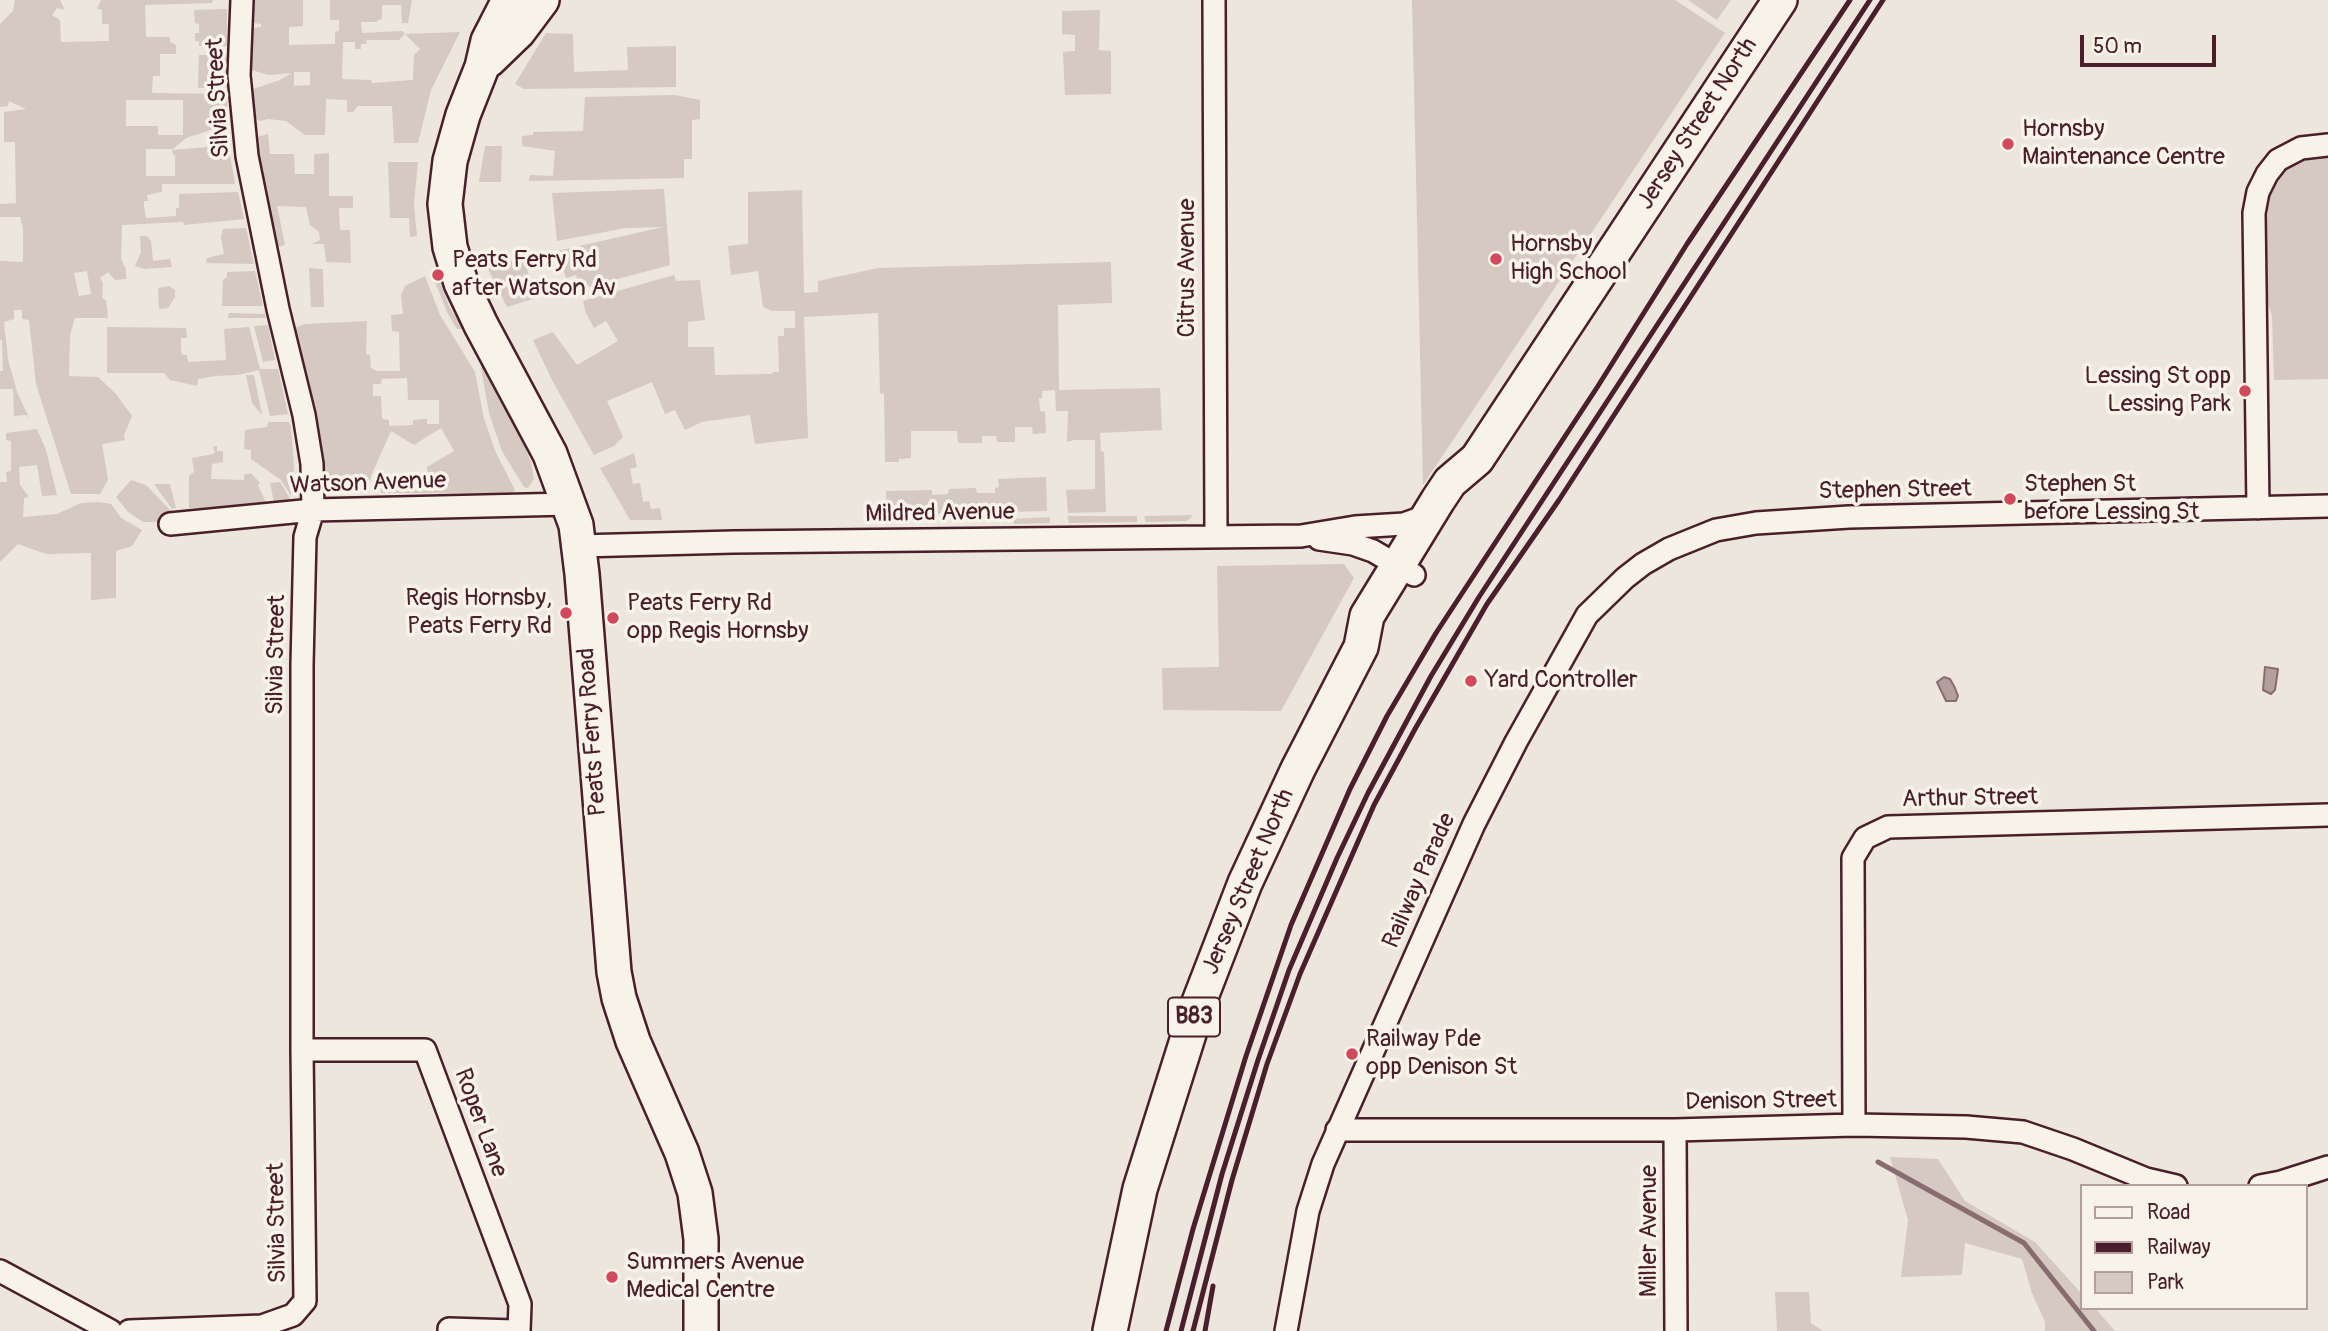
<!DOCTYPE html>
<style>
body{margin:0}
#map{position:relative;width:2328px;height:1331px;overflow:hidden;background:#ece6dd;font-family:Pangolin,sans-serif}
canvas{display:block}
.legend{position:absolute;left:2080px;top:1184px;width:228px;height:126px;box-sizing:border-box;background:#f7f3e8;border:2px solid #b29e9c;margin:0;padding:9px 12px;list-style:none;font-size:21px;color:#4a1f2b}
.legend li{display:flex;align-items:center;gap:14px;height:35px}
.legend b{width:35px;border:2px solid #b29e9c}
.scale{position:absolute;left:2080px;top:35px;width:136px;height:32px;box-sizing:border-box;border:4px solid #4a1f2b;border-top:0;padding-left:9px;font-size:21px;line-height:24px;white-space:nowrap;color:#4a1f2b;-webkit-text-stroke:5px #f7f3e8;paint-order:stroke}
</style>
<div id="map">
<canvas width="2328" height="1331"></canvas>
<ul class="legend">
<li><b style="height:9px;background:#f7f3e8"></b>Road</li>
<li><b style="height:9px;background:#4a1f2b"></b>Railway</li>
<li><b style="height:19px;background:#d5c9c2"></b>Park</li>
</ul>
<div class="scale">50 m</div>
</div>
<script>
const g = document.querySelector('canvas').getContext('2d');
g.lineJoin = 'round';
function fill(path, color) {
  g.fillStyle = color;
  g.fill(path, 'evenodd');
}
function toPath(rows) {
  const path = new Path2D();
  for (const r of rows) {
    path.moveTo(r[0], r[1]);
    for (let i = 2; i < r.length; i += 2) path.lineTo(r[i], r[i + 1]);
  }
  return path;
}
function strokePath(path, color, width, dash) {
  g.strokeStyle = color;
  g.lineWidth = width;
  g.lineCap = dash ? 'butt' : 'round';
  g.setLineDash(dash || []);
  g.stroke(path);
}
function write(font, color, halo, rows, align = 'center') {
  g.font = font + ' Pangolin,sans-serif';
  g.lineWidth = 7;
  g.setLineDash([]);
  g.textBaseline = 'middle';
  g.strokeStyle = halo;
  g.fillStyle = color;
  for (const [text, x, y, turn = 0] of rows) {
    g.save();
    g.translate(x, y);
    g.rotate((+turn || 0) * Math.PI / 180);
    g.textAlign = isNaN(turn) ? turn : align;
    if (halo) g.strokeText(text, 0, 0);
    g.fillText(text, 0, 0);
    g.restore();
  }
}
fill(toPath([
 [15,0,60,0,65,10,57,8,52,15,60,20,61,42,109,41,109,24,102,24,102,10,97,9,101,0,213,0,212,3,145,5,146,37,170,37,170,42,176,45,176,54,160,54,160,76,153,76,152,93,227,94,228,127,220,127,186,138,173,149,146,149,146,176,175,176,175,155,173,155,172,150,210,147,229,148,235,184,162,184,162,192,147,195,148,201,144,201,144,207,146,218,176,216,176,208,179,208,179,194,238,192,244,219,184,225,183,222,122,225,121,259,126,269,126,279,115,280,108,272,100,278,103,283,102,298,106,300,108,318,75,318,70,335,69,376,98,377,116,394,132,416,124,435,125,440,102,444,108,480,100,494,71,494,36,384,29,320,22,319,22,310,14,310,14,319,4,322,8,359,17,392,29,418,26,415,14,416,13,389,0,389,0,371,3,371,2,340,0,340,0,261,23,262,23,228,20,217,0,217,0,204,16,203,15,142,4,142,4,112,26,109,9,101,8,106,0,107,0,24,13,11],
 [126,100,183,100,183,135,158,135,158,126,126,126],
 [87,271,91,294,79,296,74,273],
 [252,0,303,0,303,26,289,27,289,45,335,44,335,32,339,31,339,20,330,20,330,0,412,0,408,23,402,23,401,5,382,5,382,19,378,20,377,22,361,22,362,33,402,31,405,34,460,32,431,90,418,143,394,143,392,106,358,106,353,112,347,112,347,100,326,99,325,135,305,135,286,121,268,119,260,121,253,117,253,89,280,80,292,73,268,75,252,70,252,28,261,27,261,24,253,23],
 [405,34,420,49,414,55,413,80,372,83,371,80,342,79,343,42,355,42,355,49,361,49,361,44,366,44,367,40,399,40],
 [294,72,310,72,310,85,294,86],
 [1412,0,1675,0,1725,33,1423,485],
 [1688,0,1731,0,1717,20],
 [227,9,227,46,199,46,199,41,195,41,195,33,199,33,199,24,195,23,194,10],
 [1100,10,1099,50,1111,51,1111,94,1065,95,1063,52,1075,51,1075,35,1062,34,1062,11],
 [546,33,573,34,574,72,628,70,627,47,676,46,676,87,524,89,515,84],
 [199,55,227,55,227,87,198,88],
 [675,95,700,100,700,119,692,120,692,159,684,159,684,178,529,181,530,175,553,176,555,151,522,146,522,136,533,135,533,132,583,131,585,97],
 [268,134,270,154,294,154,295,174,314,174,314,154,329,153,329,196,353,196,353,208,339,208,340,230,350,230,351,263,326,262,324,244,312,244,320,240,319,232,310,225,306,207,277,206,285,245,276,247,257,161,254,138],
 [485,146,502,146,501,182,479,182],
 [2320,157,2328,157,2328,379,2274,380,2272,316,2265,293,2266,197,2280,175,2294,164],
 [388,162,418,162,414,205,417,236,410,237,409,218,390,218],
 [664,189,670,265,580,289,576,275,566,278,562,265,558,266,553,252,663,227,626,228,557,241,552,193],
 [802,190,804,293,818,292,818,281,878,268,1111,262,1112,303,1058,305,1059,390,1160,388,1162,430,1100,433,1101,451,1104,452,1106,512,1068,513,1066,490,1095,489,1095,440,1074,440,1067,442,1068,411,1056,411,1055,390,1042,391,1042,398,1039,398,1040,411,1045,412,1046,433,1033,434,1032,427,1015,427,1015,442,997,442,996,436,982,436,982,443,958,443,957,431,911,431,911,458,899,459,899,462,885,462,884,394,880,393,878,313,804,317,808,438,755,444,750,415,702,422,685,430,675,410,665,414,652,382,607,401,623,437,614,446,594,455,553,382,533,340,553,332,577,365,618,341,606,321,594,328,586,313,583,301,674,275,676,281,700,280,705,320,688,322,688,347,714,347,715,375,772,374,773,372,779,372,778,336,784,336,784,328,795,328,795,311,772,311,763,307,758,271,731,275,728,246,748,244,748,192],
 [246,228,254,264,206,263,207,258,224,254,221,237,223,229],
 [140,236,147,236,151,241,153,261,170,259,172,267,144,269,135,266,141,252],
 [524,259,536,298,507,307,487,267],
 [309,268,323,269,324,307,311,307],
 [255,271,263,306,222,306,223,280,227,277,227,272],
 [432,274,437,275,449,306,463,329,457,329,447,312],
 [425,276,440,315,475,372,484,419,496,453,515,490,512,493,381,493,381,484,428,479,427,467,454,451,441,428,414,445,391,431,371,476,368,493,336,488,330,485,325,478,294,328,305,324,367,321,366,354,370,355,371,368,377,371,400,371,399,332,392,331,391,315,403,314,401,295,405,286],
 [407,378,408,400,439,400,439,424,427,424,427,419,423,419,413,420,413,425,389,426,389,420,382,419,381,396,373,396,373,384,381,384,382,379],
 [169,286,175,290,175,297,168,308,159,309,158,288],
 [229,313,265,314,266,318,228,318],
 [268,325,275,360,263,362,254,326],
 [107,327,186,328,187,338,181,338,181,348,182,355,187,355,188,362,226,360,224,329,249,327,260,369,278,369,288,414,270,416,259,370,238,375,216,376,198,379,197,386,170,380,164,373,107,373],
 [484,367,514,422,531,462,534,479,528,488,524,487,502,451,489,413,481,368],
 [246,375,254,375,262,415,252,403],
 [268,422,289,422,291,427,294,466,291,496,281,480,251,459,251,450,244,449,245,430,267,427],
 [37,429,46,450,57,495,42,496,37,465,19,467,20,485,29,497,24,498,23,517,57,514,81,503,99,502,111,504,121,518,142,530,132,546,116,551,116,598,91,600,91,553,46,554,18,544,0,562,0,482,7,482,6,472,11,471,11,441,6,440,6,433],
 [217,446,217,451,223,451,223,462,212,464,211,479,244,480,244,475,251,473,260,483,258,485,268,507,189,508,189,476,194,472,192,458,213,454,215,452,213,447],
 [634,453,637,467,630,469,633,484,640,483,643,502,649,501,651,509,660,508,662,520,630,520,600,468],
 [1046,477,1047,511,887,515,886,491,932,490,932,495,948,494,949,489,976,488,977,493,995,493,995,488,999,487,998,479],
 [131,480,146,485,172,512,170,522,143,522,128,512,116,497],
 [280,482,289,497,290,504,275,507,270,483],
 [154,484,170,484,176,508,172,509],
 [1192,515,1191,518,1186,521,1146,522,1144,516],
 [1067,516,1137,516,1137,522,1069,523],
 [1050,517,1050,523,1014,524,1013,519],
 [1344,564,1354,578,1281,711,1163,710,1162,668,1219,667,1217,566],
 [1890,1157,1938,1159,1965,1201,2035,1242,2081,1293,2081,1308,2095,1308,2115,1331,2045,1331,2045,1322,2032,1293,2022,1259,1965,1243,1962,1275,1901,1277,1908,1220],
 [1775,1292,1809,1292,1811,1323,1823,1331,1777,1331]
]), '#d5c9c2');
const water = toPath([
 [2265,667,2278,669,2275,690,2271,694,2263,690,2265,667],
 [1944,677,1950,679,1955,688,1958,696,1956,701,1946,701,1937,682,1944,677]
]);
fill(water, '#b39f9d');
strokePath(water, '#896c6f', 2);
strokePath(toPath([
 [1878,1162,2024,1243,2094,1331]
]), '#896c6f', 5);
const minor = toPath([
 [1214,0,1216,535],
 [2258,508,2254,213,2258,192,2267,174,2278,160,2301,148,2328,145],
 [170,524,313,510,569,504],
 [1319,539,1353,544,1373,551,1414,575],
 [579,546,733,542,1301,536,1355,527,1404,524,1429,515],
 [302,1050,425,1050,520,1304,519,1331],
 [1854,1125,1853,858,1865,838,1888,827,2328,815],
 [1337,1130,1675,1130,1854,1125,1966,1127,2023,1132,2073,1149,2146,1179,2176,1186],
 [1675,1130,1676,1331],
 [2260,1186,2281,1182,2328,1167],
 [0,1271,111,1331],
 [449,1329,514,1331],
 [129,1331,262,1326,293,1315,305,1301,302,1050,302,665,305,537,313,510,312,464,304,415,278,309,247,156,239,75,242,0],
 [1286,1331,1308,1211,1323,1164,1474,824,1516,742,1587,615,1625,578,1643,564,1669,549,1716,530,1756,523,1849,517,2328,506]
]);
const primary = toPath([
 [509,0,488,41,482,67,463,115,450,161,445,204,450,247,461,283,481,325,550,454,576,525,582,574,614,972,619,998,633,1041,682,1153,695,1193,701,1239,701,1331],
 [489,60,518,32,542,0],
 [1110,1331,1140,1189,1199,1002,1245,883,1298,769,1361,647,1367,616,1438,500,1450,482,1477,459,1780,0]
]);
strokePath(minor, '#4a1f2b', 26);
strokePath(primary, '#4a1f2b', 38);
strokePath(minor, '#f7f3e8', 21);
strokePath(primary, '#f7f3e8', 33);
strokePath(toPath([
 [1166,1331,1193,1229,1246,1056,1291,925,1350,789,1387,716,1436,633,1598,386,1687,244,1850,0],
 [1181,1331,1222,1174,1258,1060,1289,970,1337,858,1368,793,1431,676,1479,597,1870,0],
 [1193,1331,1232,1180,1267,1064,1300,974,1374,805,1415,729,1487,604,1559,500,1883,0],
 [1205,1331,1213,1286]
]), '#4a1f2b', 5);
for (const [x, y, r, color] of [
 [2008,144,7,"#d1495b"],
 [1496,259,7,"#d1495b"],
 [438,275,7,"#d1495b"],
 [2245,391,7,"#d1495b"],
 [2010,499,7,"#d1495b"],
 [566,613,7,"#d1495b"],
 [613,618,7,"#d1495b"],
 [1471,681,7,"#d1495b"],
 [1352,1054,7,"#d1495b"],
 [612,1277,7,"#d1495b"]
]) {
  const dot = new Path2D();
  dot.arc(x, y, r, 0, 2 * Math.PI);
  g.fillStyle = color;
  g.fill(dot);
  strokePath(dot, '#f7f3e8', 2.5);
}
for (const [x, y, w] of [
 [1194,1017,52]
]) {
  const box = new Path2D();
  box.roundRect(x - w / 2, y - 19.5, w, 39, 5);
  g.fillStyle = '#f7f3e8';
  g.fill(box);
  strokePath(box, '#4a1f2b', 2);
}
write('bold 23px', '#4a1f2b', null, [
 ["B83",1194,1017]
]);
write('24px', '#4a1f2b', '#f7f3e8', [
 ["Silvia Street",219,98,-93],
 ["Jersey Street North",1698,124,-57],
 ["Citrus Avenue",1188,268,-90],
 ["Watson Avenue",368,484,-2],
 ["Stephen Street",1895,491,-1],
 ["Mildred Avenue",940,514,-1],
 ["Silvia Street",277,655,-89],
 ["Peats Ferry Road",593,732,-94],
 ["Arthur Street",1970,799,-1],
 ["Railway Parade",1420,881,-66],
 ["Jersey Street North",1249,882,-67],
 ["Denison Street",1761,1102,-1],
 ["Roper Lane",480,1123,70],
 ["Silvia Street",278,1223,-91],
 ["Miller Avenue",1650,1231,-90]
]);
write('24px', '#4a1f2b', '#f7f3e8', [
 ["Hornsby",2022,130],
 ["Maintenance Centre",2022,158],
 ["Hornsby",1510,245],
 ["High School",1510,273],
 ["Peats Ferry Rd",452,261],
 ["after Watson Av",452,289],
 ["Lessing St opp",2231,377,"right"],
 ["Lessing Park",2231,405,"right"],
 ["Stephen St",2024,485],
 ["before Lessing St",2024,513],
 ["Regis Hornsby,",552,599,"right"],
 ["Peats Ferry Rd",552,627,"right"],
 ["Peats Ferry Rd",627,604],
 ["opp Regis Hornsby",627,632],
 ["Yard Controller",1485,681],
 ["Railway Pde",1366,1040],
 ["opp Denison St",1366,1068],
 ["Summers Avenue",626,1263],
 ["Medical Centre",626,1291]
], 'left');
</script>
